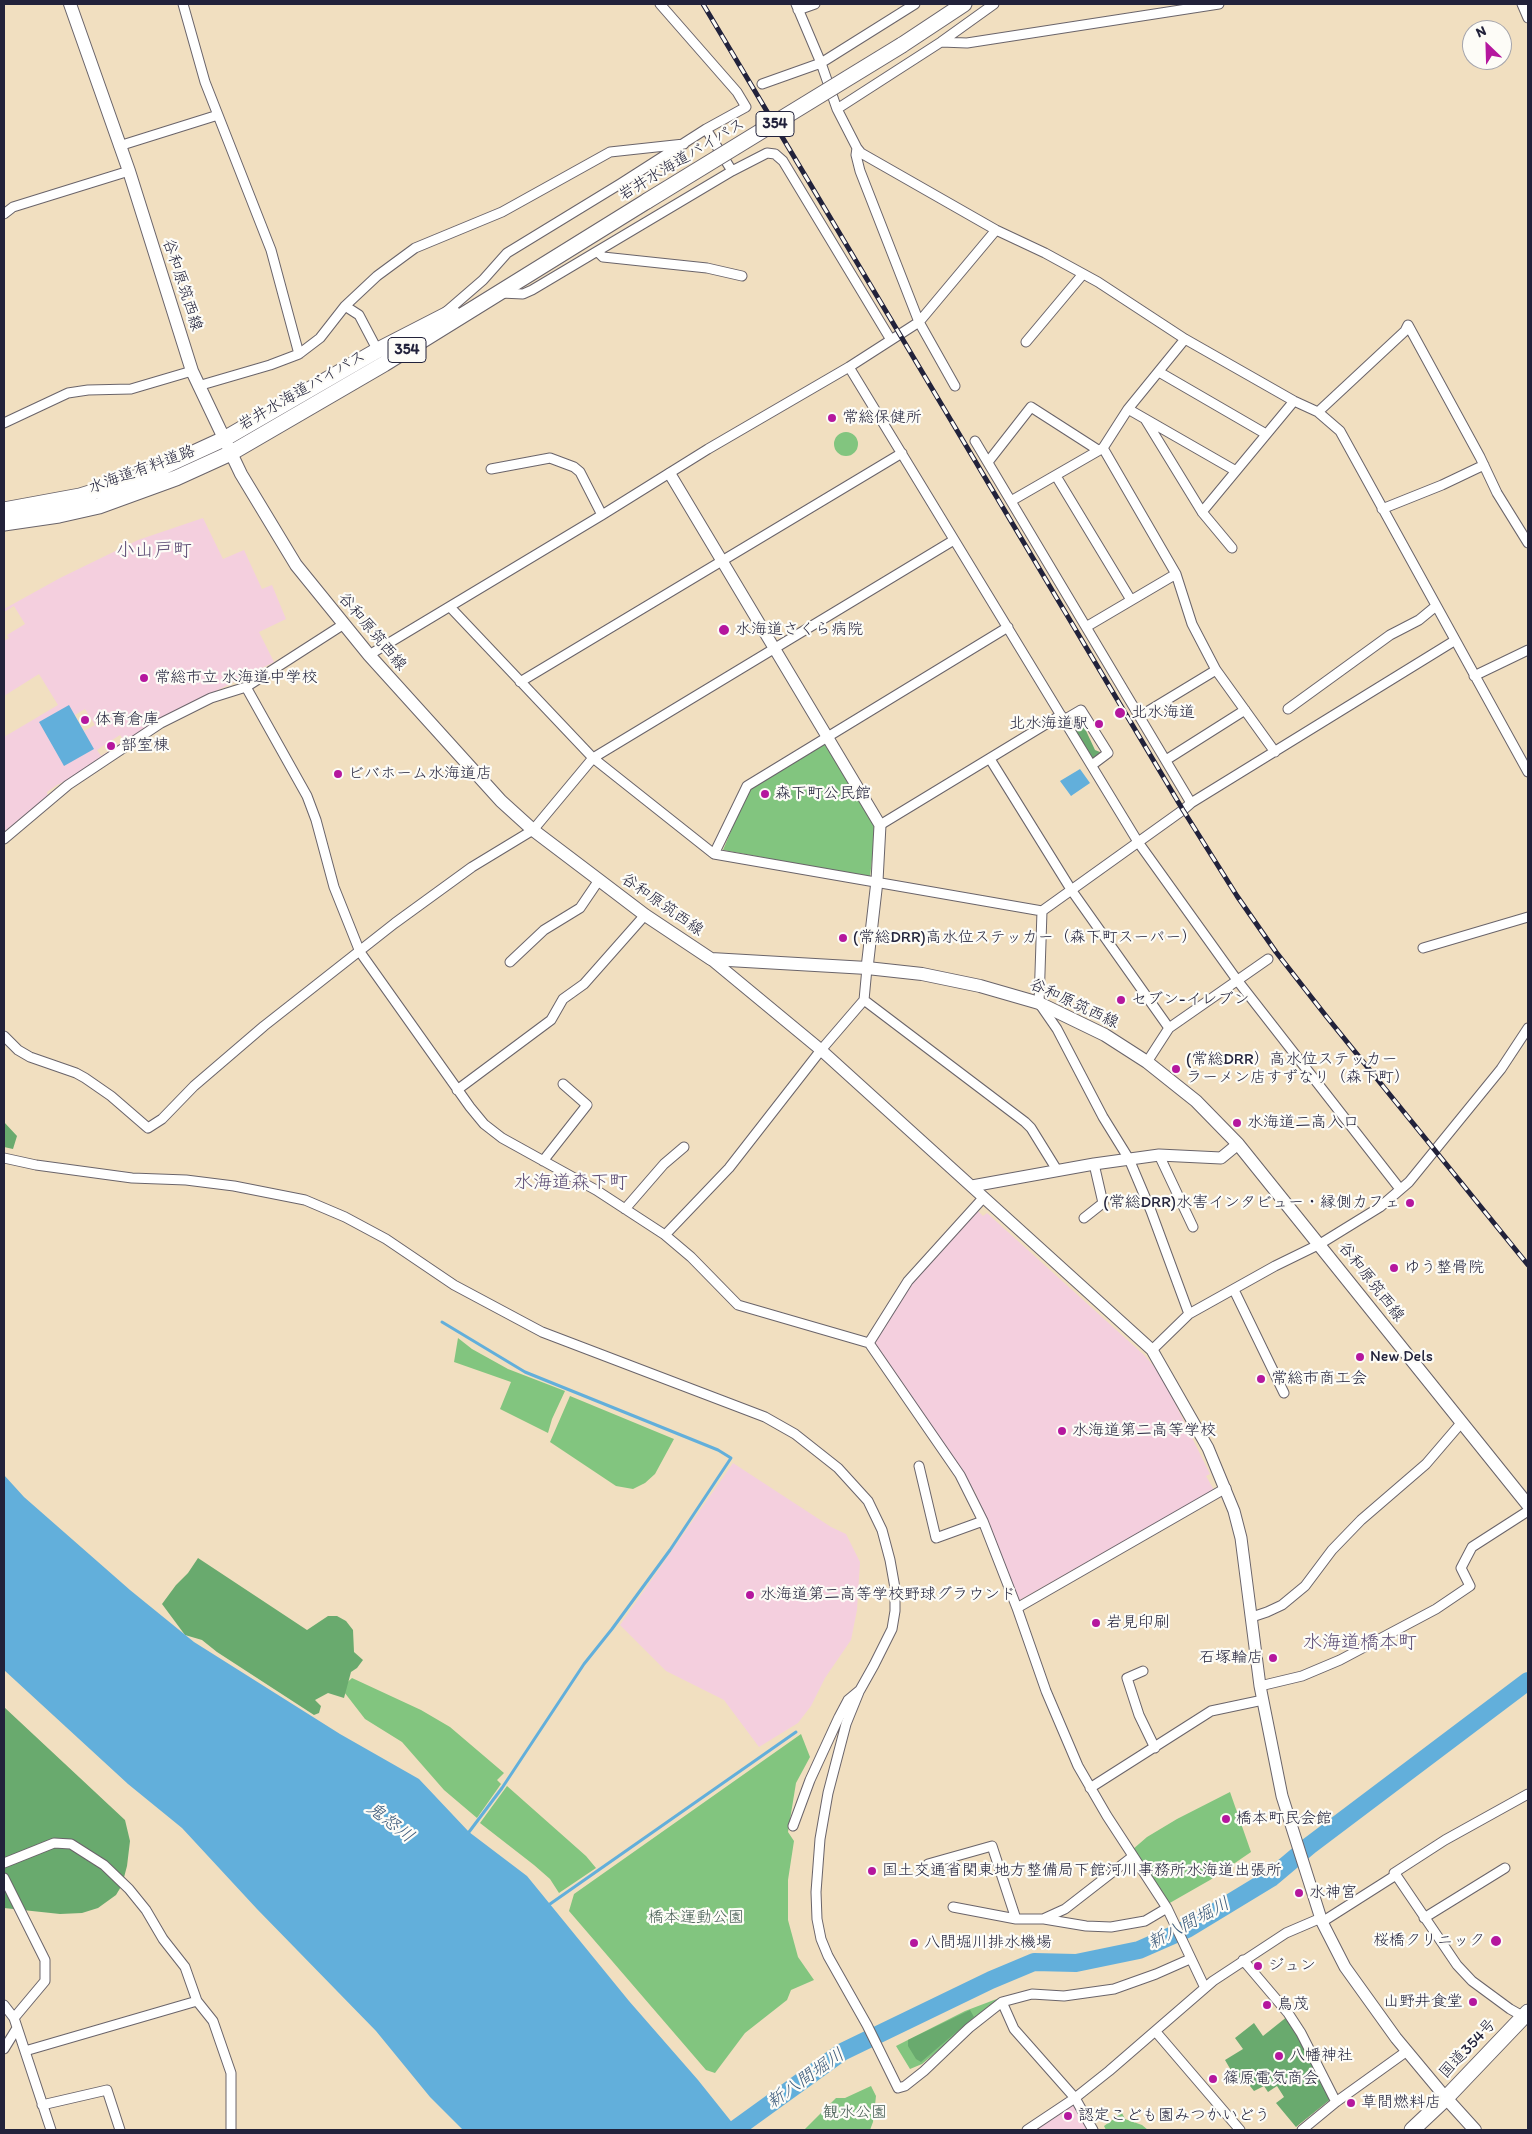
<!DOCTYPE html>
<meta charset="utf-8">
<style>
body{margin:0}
#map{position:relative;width:1532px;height:2134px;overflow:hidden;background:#f1dfc0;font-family:Itim,sans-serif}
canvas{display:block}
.frame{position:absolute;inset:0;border:5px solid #22223b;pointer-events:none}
.north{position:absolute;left:1462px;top:20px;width:50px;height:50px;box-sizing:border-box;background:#fdfcf7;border:1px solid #a5a5ac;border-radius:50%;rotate:336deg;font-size:14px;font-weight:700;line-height:20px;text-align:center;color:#22223b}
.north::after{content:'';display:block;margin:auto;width:18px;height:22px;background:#b5179e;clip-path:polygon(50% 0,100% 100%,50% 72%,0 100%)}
</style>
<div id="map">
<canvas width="1532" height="2134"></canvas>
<div class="frame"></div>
<div class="north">N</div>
</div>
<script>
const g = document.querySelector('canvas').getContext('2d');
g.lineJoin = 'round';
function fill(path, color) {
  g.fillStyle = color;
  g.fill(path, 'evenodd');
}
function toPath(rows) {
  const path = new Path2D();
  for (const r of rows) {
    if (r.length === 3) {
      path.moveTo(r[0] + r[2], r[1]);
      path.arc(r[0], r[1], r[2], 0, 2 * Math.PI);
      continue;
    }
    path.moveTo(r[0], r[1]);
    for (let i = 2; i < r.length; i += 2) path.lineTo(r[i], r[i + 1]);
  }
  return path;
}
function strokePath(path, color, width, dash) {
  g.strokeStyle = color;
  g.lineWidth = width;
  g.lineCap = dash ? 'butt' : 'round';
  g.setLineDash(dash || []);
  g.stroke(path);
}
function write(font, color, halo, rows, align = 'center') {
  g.font = font + ' Itim,"Klee One",sans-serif';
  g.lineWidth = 4.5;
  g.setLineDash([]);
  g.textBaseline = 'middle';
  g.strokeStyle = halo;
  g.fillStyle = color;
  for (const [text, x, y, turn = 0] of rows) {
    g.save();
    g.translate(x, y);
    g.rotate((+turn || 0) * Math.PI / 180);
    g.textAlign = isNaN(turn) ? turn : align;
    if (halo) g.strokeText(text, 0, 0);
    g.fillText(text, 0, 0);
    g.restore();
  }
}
fill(toPath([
 [203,518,223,559,244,550,262,589,272,585,286,619,259,632,274,662,158,720,71,778,57,785,47,792,48,797,4,832,4,737,58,705,39,674,4,696,4,641,9,638,7,635,25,624,14,606,4,612,4,609,60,578,138,540],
 [85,709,95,725,84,731,75,715],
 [120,735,124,741,101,756,97,750],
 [977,1210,983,1216,987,1213,1144,1355,1158,1371,1168,1389,1210,1474,1206,1476,1214,1490,1018,1601,975,1492,873,1342,913,1280],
 [733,1463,831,1527,846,1534,860,1562,857,1610,851,1640,825,1678,811,1706,798,1723,759,1747,724,1700,666,1671,620,1625],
 [1075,2103,1090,2130,1033,2130]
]), '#f4cfde');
fill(toPath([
 [846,444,12],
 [826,743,876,825,870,877,723,850,748,790],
 [458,1338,472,1349,508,1369,565,1391,552,1419,548,1433,500,1409,511,1382,454,1362],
 [570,1396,674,1439,655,1474,645,1483,633,1489,616,1486,550,1442],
 [352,1678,421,1710,450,1727,504,1773,497,1780,501,1784,477,1818,444,1790,402,1742,365,1719,341,1688],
 [801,1734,810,1757,796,1783,788,1832,794,1841,788,1880,788,1920,798,1957,814,1980,791,1990,787,2000,745,2033,715,2073,706,2070,569,1911,574,1894],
 [507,1786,586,1856,596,1868,559,1893,550,1879,534,1865,480,1823],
 [1230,1792,1251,1852,1210,1880,1168,1904,1132,1850,1147,1837,1177,1819],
 [1002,1997,922,2064,910,2069,896,2046,965,2011],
 [871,2086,876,2096,873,2122,870,2130,804,2130,836,2098,845,2098],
 [1122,2113,1125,2119,1142,2125,1148,2130,1106,2130,1104,2126]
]), '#82c57f');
fill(toPath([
 [1075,719,1081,720,1095,750,1100,752,1100,755,1095,758,1092,758,1072,725],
 [4,1122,17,1136,13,1149,4,1147],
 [198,1558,307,1630,328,1616,337,1616,346,1621,353,1630,354,1652,363,1660,357,1668,351,1672,344,1698,328,1693,315,1700,321,1706,319,1713,314,1715,217,1652,202,1640,185,1635,162,1604,176,1585,188,1573],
 [4,1707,125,1820,130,1841,127,1866,122,1885,116,1895,98,1908,82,1913,60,1914,4,1908],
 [970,2010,974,2017,921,2062,916,2059,908,2046,908,2040],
 [1288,2016,1332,2098,1296,2127,1276,2103,1284,2097,1277,2086,1268,2092,1264,2086,1254,2091,1246,2081,1239,2084,1225,2060,1243,2049,1235,2038,1254,2023,1263,2036]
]), '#69aa6e');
fill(toPath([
 [69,705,94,749,64,766,39,722],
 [1080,769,1090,783,1071,796,1060,781],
 [4,1475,24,1497,130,1590,194,1642,340,1734,419,1779,469,1832,527,1876,629,2001,698,2080,738,2130,463,2130,430,2097,376,2031,257,1909,182,1828,128,1784,4,1670]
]), '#62afdb');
strokePath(toPath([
 [442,1322,525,1372,718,1450,731,1458,670,1550,612,1629,584,1664,502,1788,469,1832],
 [550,1904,796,1732]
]), '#62afdb', 3);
strokePath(toPath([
 [734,2130,842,2052,991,1980,1034,1962,1076,1963,1139,1950,1187,1929,1271,1878,1309,1846,1528,1681]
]), '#62afdb', 18);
const minor = toPath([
 [183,4,205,82,271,250,299,354],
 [660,4,737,92,746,107,706,129],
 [796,4,821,63,837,109,857,148,861,153,996,230,1045,253,1098,282,1185,339,1294,401,1318,412,1340,431,1528,772],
 [1522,4,1528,18],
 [798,10,815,4],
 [941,42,967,43,1219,4],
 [762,84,821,63,915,4],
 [837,109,941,42,994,4],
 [119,146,218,115],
 [857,148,856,155,860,171,919,322,955,386],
 [4,214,13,207,129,171],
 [598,252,603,257,707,268,742,276],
 [501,293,523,294,532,290,732,171,767,153,775,154,783,161,891,340],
 [345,306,359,315,379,353],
 [446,312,483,280,507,253,620,184,706,129,732,171],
 [1026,342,1083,274],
 [849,367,1138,842,1237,980,1400,1189],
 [1159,372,1266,434],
 [198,386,270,365,299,354,320,338,345,306,377,276,415,248,502,212,610,152,684,144],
 [1128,409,1236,471],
 [1318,412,1405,331,1408,325,1480,457,1497,493,1528,543],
 [1145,419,1202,512,1232,548],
 [4,423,68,393,88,390,131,389,192,371],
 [975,441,1191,803],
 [1103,448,1176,574,1192,624,1216,670,1275,752],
 [988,462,1031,407,1098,450],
 [491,469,550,458,574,467,580,472,602,515],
 [1056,476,1131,600],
 [1011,501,1103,448,1128,409,1185,339],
 [1382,509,1442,485,1484,465],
 [1202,512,1294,401],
 [450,607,593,758,714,854,1042,911,1183,810,1191,803,1454,641],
 [1086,627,1176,574],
 [369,655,602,515,708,449,849,367,919,322,996,230],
 [1474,676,1528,650],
 [520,682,902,453],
 [246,687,307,796,316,820,334,887,360,952,470,1107,484,1124,502,1138,596,1190,665,1235,691,1257,738,1305,869,1343,960,1475,983,1521,1017,1608,1046,1691,1078,1766,1107,1816,1167,1908,1205,1988],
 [1288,709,1390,635,1419,620,1436,606],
 [1140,716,1216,670],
 [1064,720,1081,710,1108,753,1092,765],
 [990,759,1072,891,1169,1028],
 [1166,760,1245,710],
 [880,825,1061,715],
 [4,839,68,785,161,723,211,698,246,687,344,624],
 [714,854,747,786,1008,627],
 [1042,911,1039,1003,1057,1029,1103,1117,1129,1159,1151,1211,1189,1314],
 [1423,948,1528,917],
 [510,962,544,930,580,908,599,880],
 [864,1000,1025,1122,1031,1128,1057,1170],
 [4,1036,18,1050,30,1057,76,1073,85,1078,111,1096,148,1128,162,1119,194,1086,264,1026,395,923,472,867,533,830,593,758,954,540],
 [1147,1062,1169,1028,1268,959],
 [457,1090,551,1020,563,999,584,984,645,915],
 [1159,1155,1193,1227],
 [4,1158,36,1165,132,1178,186,1180,234,1186,305,1200,345,1217,386,1239,454,1285,542,1332,765,1417,795,1434,838,1468,868,1501,882,1530,890,1560,895,1588,895,1611,892,1629,874,1665,860,1690,848,1700,839,1717,810,1780,793,1826],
 [543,1161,587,1105,563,1084],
 [625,1209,664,1164,684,1147],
 [1084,1218,1103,1203,1094,1164],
 [665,1235,729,1168,821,1050,864,1000,867,968],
 [1234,1290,1284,1393],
 [869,1343,908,1281,984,1197],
 [1152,1350,1189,1314,1275,1266,1320,1244,1380,1207,1409,1182,1501,1069,1528,1028],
 [919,1466,936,1538,983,1521],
 [1017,1608,1226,1488],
 [1252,1617,1267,1612,1282,1605,1305,1586,1332,1550,1361,1520,1426,1464,1462,1422],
 [1143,1671,1127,1678,1139,1715,1155,1748],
 [1260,1686,1302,1676,1340,1660,1436,1609,1470,1586,1461,1568,1472,1547,1528,1511],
 [859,1692,846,1724,828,1793,820,1839,816,1892,817,1919,821,1939,828,1956,867,2025,898,2088,905,2086,924,2071,969,2028,1002,2002,1032,1994,1064,1996,1114,1989,1156,1974,1190,1959],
 [1090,1788,1211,1711,1263,1700],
 [4,1863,54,1843,71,1844,104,1865,129,1889,146,1910,163,1939,185,1967,197,2001,213,2021,231,2073,231,2130],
 [928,1864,992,1846,1016,1919],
 [1396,1875,1457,1965,1472,1981,1510,2009,1526,2018],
 [4,1878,45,1960,45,1981,14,2018],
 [953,1907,1016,1919,1043,1919,1065,1909,1132,1857],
 [1424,1918,1505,1868],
 [1044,1919,1086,1926,1111,1927,1145,1921,1167,1908],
 [1322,1922,1396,1875,1394,1873,1445,1840,1528,1794],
 [1243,1960,1288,2013,1301,2033,1336,2102],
 [1002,2002,1014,2029,1075,2098,1093,2130],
 [4,2005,14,2018,51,2130],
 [1156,2032,1240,2130],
 [4,2049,17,2028],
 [25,2051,197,2001],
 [42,2105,107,2090,120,2130],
 [1027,2130,1075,2098,1109,2071,1213,1981,1286,1933,1321,1918],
 [1302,2130,1336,2102,1407,2051]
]);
const tertiary = toPath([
 [670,474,880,825,877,881,867,968],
 [711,959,821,1050,1152,1350,1208,1448,1234,1511,1241,1538,1260,1686,1282,1796,1322,1922,1345,1967,1396,2038,1446,2098],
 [972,1186,1094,1164,1159,1155,1221,1158,1238,1144]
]);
const secondary = toPath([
 [70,4,129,171,192,371,241,474,296,565,369,655,501,801,533,830,599,880,645,915,711,959,867,968,922,974,980,986,1039,1003,1105,1035,1147,1062,1196,1101,1238,1144,1528,1505],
 [1446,2098,1475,2130]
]);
const trunk = toPath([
 [902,45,964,4],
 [4,510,80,496,122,483,163,467,224,439,378,350,452,312],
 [4,523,59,515,99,506,176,478,231,453,384,364,647,201],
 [1412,2130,1446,2098,1528,2012]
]);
strokePath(minor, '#6a646a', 11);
strokePath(tertiary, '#6a646a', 13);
strokePath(secondary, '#6a646a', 14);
strokePath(trunk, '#6a646a', 17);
strokePath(minor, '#fff', 9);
strokePath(tertiary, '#fff', 11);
strokePath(secondary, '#fff', 12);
strokePath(trunk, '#fff', 15);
const rail = toPath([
 [703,4,1183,810,1237,896,1276,952,1326,1016,1528,1265]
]);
strokePath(rail, '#22223b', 5);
strokePath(rail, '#fdfcf7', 3, [9]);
const trunkBridge = toPath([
 [647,201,902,45]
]);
strokePath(trunkBridge, '#6a646a', 17, []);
strokePath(trunkBridge, '#fff', 15);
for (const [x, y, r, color] of [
 [832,418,5,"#b5179e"],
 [724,630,6,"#b5179e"],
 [144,678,5,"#b5179e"],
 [1120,713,6,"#b5179e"],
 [85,720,5,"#b5179e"],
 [1099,724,5,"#b5179e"],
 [111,746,5,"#b5179e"],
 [338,774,5,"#b5179e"],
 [765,794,5,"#b5179e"],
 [843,938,5,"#b5179e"],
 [1121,1000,5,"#b5179e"],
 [1176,1069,5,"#b5179e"],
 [1237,1123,5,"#b5179e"],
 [1410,1203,5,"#b5179e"],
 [1394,1268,5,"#b5179e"],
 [1360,1357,5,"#b5179e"],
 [1261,1379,5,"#b5179e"],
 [1062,1431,5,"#b5179e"],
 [750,1595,5,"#b5179e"],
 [1096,1623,5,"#b5179e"],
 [1273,1658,5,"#b5179e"],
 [1226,1819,5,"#b5179e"],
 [872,1871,5,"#b5179e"],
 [1299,1893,5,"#b5179e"],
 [1496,1941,6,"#b5179e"],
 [914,1943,5,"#b5179e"],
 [1258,1966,5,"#b5179e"],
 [1473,2002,5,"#b5179e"],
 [1267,2005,5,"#b5179e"],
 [1279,2056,5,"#b5179e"],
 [1213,2079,5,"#b5179e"],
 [1351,2103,5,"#b5179e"],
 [1068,2116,5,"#b5179e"]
]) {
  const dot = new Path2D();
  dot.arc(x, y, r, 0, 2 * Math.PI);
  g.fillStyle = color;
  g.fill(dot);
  strokePath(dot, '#fdfcf7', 2);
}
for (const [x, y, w] of [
 [775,124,38],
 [407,350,38]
]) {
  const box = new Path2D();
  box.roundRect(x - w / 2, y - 12.5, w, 25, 4);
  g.fillStyle = '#fdfcf7';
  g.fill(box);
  strokePath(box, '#22223b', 1);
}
write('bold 15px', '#22223b', null, [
 ["354",775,124],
 ["354",407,350]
]);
write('16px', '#22223b', '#fdfcf7', [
 ["岩井水海道バイパス",682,160,-31],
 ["谷和原筑西線",182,285,72],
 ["岩井水海道バイパス",302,391,-30],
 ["水海道有料道路",142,470,-20],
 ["谷和原筑西線",372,632,50],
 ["谷和原筑西線",662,905,35],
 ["谷和原筑西線",1074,1004,25],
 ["谷和原筑西線",1371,1282,52],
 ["国道354号",1468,2049,-47]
]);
write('16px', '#22223b', '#fdfcf7', [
 ["常総保健所",842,418],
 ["水海道さくら病院",735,630],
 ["常総市立 水海道中学校",154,678],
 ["北水海道",1131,713],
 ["体育倉庫",95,720],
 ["北水海道駅",1089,724,"right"],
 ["部室棟",121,746],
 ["ビバホーム水海道店",348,774],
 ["森下町公民館",775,794],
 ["(常総DRR)高水位ステッカー（森下町スーパー）",853,938],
 ["セブン-イレブン",1131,1000],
 ["(常総DRR）高水位ステッカー",1186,1060],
 ["ラーメン店すずなり（森下町）",1186,1078],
 ["水海道二高入口",1247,1123],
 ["(常総DRR)水害インタビュー・縁側カフェ",1400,1203,"right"],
 ["ゆう整骨院",1404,1268],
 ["New Dels",1370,1357],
 ["常総市商工会",1271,1379],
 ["水海道第二高等学校",1072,1431],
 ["水海道第二高等学校野球グラウンド",760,1595],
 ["岩見印刷",1106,1623],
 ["石塚輪店",1263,1658,"right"],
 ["橋本町民会館",1236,1819],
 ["国土交通省関東地方整備局下館河川事務所水海道出張所",882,1871],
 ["水神宮",1309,1893],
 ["桜橋クリニック",1485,1941,"right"],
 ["八間堀川排水機場",924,1943],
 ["ジュン",1268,1966],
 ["山野井食堂",1463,2002,"right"],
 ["鳥茂",1277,2005],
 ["八幡神社",1289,2056],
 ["篠原電気商会",1223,2079],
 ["草間燃料店",1361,2103],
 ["認定こども園みつかいどう",1078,2116]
], 'left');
write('16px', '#445b53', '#fdfcf7', [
 ["橋本運動公園",696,1918],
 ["観水公園",855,2113]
]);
write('italic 18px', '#3c5a7b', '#fdfcf7', [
 ["鬼怒川",390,1823,38],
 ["新八間堀川",1189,1924,-28],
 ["新八間堀川",806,2079,-35]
]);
write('19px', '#5c4c74', '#fdfcf7', [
 ["小山戸町",154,551],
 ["水海道森下町",571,1183],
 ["水海道橋本町",1360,1643]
]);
</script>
